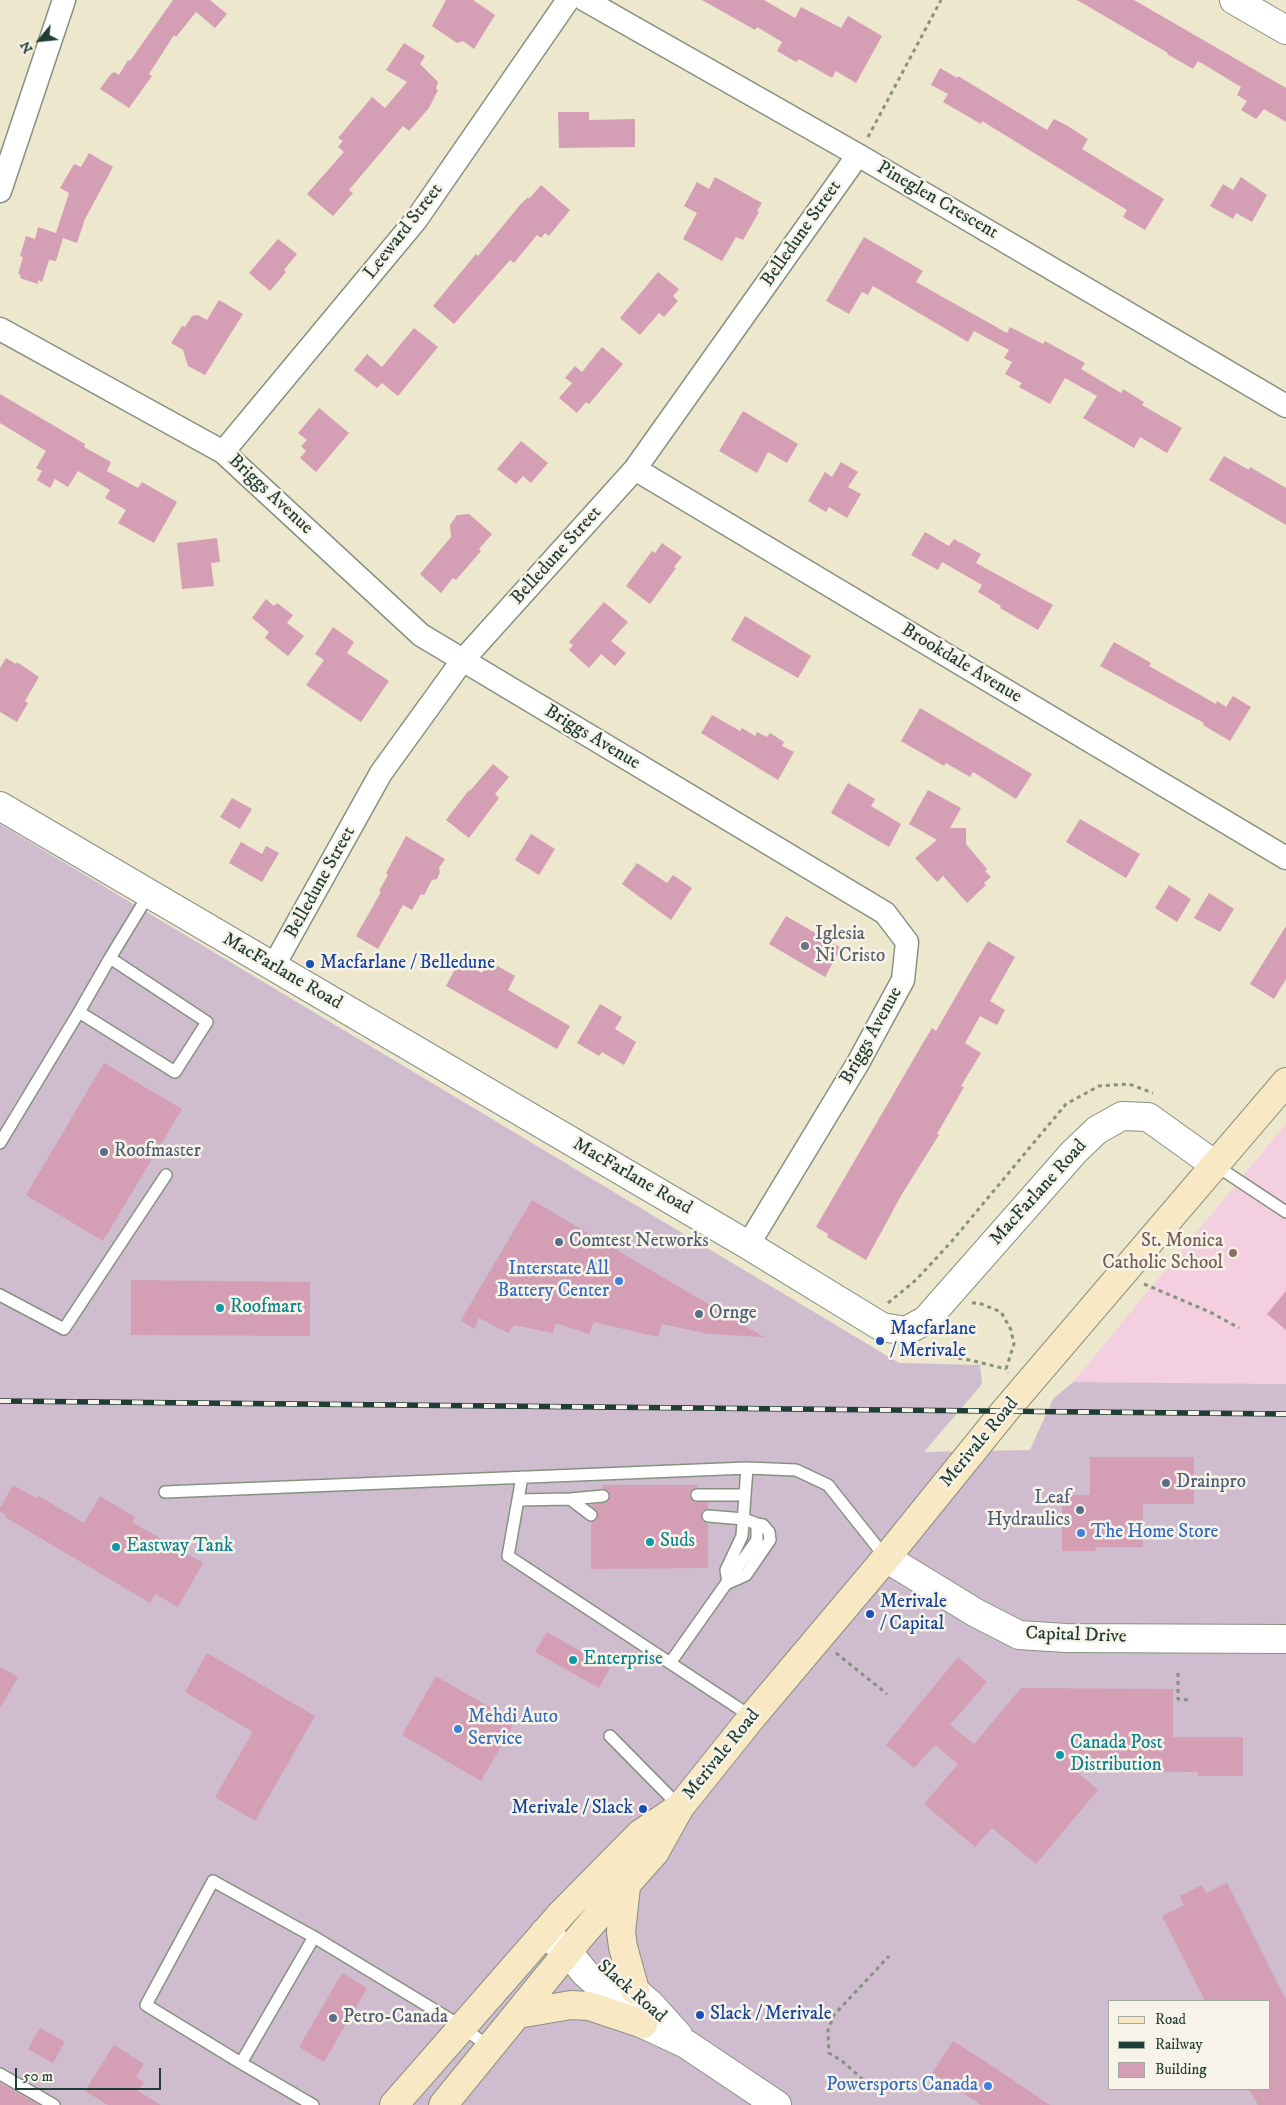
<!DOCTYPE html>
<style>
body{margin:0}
#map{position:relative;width:1286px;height:2105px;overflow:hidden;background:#ede7cd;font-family:"IM FELL DW Pica",serif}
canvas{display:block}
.legend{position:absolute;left:1108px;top:2000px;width:162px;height:90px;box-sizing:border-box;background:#f7f3e8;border:1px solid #a1aaa0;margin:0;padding:6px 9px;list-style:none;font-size:15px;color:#1f3d34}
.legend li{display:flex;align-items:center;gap:10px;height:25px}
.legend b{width:25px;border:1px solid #a1aaa0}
.north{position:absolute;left:15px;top:15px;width:50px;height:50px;-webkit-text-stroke:4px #f7f3e8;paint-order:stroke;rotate:242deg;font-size:14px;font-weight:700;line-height:20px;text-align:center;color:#1f3d34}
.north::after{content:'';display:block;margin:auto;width:18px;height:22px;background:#1f3d34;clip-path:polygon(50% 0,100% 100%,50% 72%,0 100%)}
.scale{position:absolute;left:15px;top:2068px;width:146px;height:22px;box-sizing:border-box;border:2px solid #1f3d34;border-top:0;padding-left:6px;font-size:15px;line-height:18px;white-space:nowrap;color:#1f3d34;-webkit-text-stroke:4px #f7f3e8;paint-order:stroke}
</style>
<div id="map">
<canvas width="1286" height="2105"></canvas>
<ul class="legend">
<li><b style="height:6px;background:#f8e8c3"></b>Road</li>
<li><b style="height:6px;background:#1f3d34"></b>Railway</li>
<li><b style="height:14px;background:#d49eb5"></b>Building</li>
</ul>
<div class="north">N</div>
<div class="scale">50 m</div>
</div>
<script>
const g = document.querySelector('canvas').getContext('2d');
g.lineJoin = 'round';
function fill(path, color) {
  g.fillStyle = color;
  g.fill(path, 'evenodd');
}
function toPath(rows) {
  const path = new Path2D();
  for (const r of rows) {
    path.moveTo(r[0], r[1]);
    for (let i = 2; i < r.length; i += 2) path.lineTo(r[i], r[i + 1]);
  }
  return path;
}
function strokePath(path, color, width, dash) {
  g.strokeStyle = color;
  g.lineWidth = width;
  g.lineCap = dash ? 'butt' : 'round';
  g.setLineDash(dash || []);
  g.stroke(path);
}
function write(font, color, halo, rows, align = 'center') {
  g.font = font + ' "IM FELL DW Pica",serif';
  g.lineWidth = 5;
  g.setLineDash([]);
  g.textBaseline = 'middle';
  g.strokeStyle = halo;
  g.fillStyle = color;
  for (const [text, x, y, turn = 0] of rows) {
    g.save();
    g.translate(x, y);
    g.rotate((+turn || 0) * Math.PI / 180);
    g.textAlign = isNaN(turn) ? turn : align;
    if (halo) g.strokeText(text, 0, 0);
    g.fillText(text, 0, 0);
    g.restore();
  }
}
fill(toPath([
 [1286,1124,1286,1384,1073,1382]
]), '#f3cfe0');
fill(toPath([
 [0,824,899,1363,980,1365,982,1384,924,1452,1030,1450,1053,1399,1073,1382,1286,1384,1286,2105,0,2105],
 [1110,2001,1270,2001,1270,2089,1110,2089]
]), '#cfbdcf');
fill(toPath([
 [173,0,210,0,227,14,215,28,196,12,176,37,174,35,149,74,152,76,129,108,100,89,110,75,114,72,119,75,128,60,130,61],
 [446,0,473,0,495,15,474,49,463,41,457,43,432,26],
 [702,0,764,0,795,18,801,7,841,28,848,16,882,36,856,83,836,71,832,78,799,59,796,62,777,51,782,42,757,27,755,30],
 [1077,0,1134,0,1224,52,1286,88,1286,122,1264,109,1256,119,1241,110,1247,101,1237,95,1241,87,1198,61,1193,69,1167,54,1168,53],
 [404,43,425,56,420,64,438,82,436,89,438,90,429,108,409,131,403,126,349,190,353,193,333,216,307,194,344,152,338,147,343,141,338,138,372,97,385,108,407,82,386,70],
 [940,68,957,78,958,76,1047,130,1054,119,1066,125,1088,139,1082,149,1164,199,1145,230,1123,217,1127,210,982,121,981,124,943,102,948,94,931,85],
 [558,112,589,112,589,120,635,119,635,147,559,148],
 [89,153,113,167,85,219,77,243,63,238,56,261,49,260,42,282,38,280,38,284,20,278,21,275,18,274,23,257,20,256,26,236,35,239,38,227,56,233,69,193,60,188,74,164,81,167],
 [715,177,762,203,757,211,759,212,743,240,736,237,722,261,683,239,697,213,684,206,697,182,709,189],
 [1241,177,1267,195,1252,222,1236,213,1233,219,1210,206,1223,184,1233,190],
 [541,185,570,210,549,236,545,233,541,238,537,235,514,263,510,260,454,324,433,306,476,254,478,256,520,205,528,197,529,199],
 [864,237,923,271,916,282,1007,333,1010,327,1043,344,1045,341,1085,363,1081,369,1121,393,1123,389,1144,402,1142,405,1182,428,1167,453,1140,437,1134,448,1083,418,1097,396,1065,378,1050,404,1019,387,1022,383,1005,374,1012,362,1004,358,1009,350,974,331,968,342,873,286,868,295,862,292,849,314,826,301],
 [278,239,297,254,284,270,286,272,270,291,249,273],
 [658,272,679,289,673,296,678,301,664,317,659,313,640,335,620,318],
 [219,300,243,314,205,375,188,366,183,350,171,343,182,326,185,327,192,316,198,315,207,320],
 [414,328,438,347,398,396,382,383,377,388,354,370,367,354,382,367],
 [602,347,623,364,589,404,586,402,577,413,559,398,572,383,565,378,575,366,582,372],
 [0,394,85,444,84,447,111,462,107,471,138,488,142,482,177,502,154,543,118,523,126,510,105,498,110,490,78,471,68,487,55,479,50,488,37,480,42,471,36,468,46,451,0,423],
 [319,408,349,433,316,472,300,458,306,451,301,446,307,440,298,433],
 [743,411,798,444,787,463,768,452,757,473,719,451],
 [521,441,548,463,531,483,523,476,516,484,497,469],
 [1224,456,1249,470,1250,467,1286,488,1286,525,1209,480],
 [841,462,858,472,848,487,861,494,847,518,829,507,826,512,808,501,825,472,832,477],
 [469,514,492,534,479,549,481,551,456,580,453,578,441,593,420,574,451,537,450,525,457,515],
 [925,532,949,546,954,539,981,554,976,563,1053,605,1038,630,1000,608,1001,606,978,592,982,585,942,562,938,570,911,555],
 [217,538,220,562,211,563,214,586,182,589,177,543],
 [662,543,682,557,674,567,676,568,650,604,626,586,652,551,655,553],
 [266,599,274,606,277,603,293,615,287,623,304,636,288,656,265,638,269,632,252,618],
 [604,602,628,622,611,641,626,653,615,666,601,654,589,668,569,650,573,645,569,642],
 [745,616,811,656,798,678,731,640],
 [333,627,354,642,347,653,389,681,361,722,306,685,324,660,315,654],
 [1114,642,1151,663,1149,666,1216,704,1217,701,1226,707,1233,696,1251,707,1230,741,1213,731,1203,725,1204,723,1100,666],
 [6,658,16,664,17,662,39,677,25,701,28,703,17,722,0,712,0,668],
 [920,708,1032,774,1016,799,973,772,970,777,946,763,944,766,901,741],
 [712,715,740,731,742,728,755,736,757,732,767,737,770,733,784,742,782,746,794,752,778,780,701,733],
 [493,764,509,777,495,794,499,798,469,838,446,820,469,790,470,791],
 [848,783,875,799,871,806,901,824,889,847,831,813],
 [928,790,961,808,950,828,966,828,966,844,987,869,985,871,991,877,984,883,986,885,967,903,943,876,937,882,915,858,937,840,909,824],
 [232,798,252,809,240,829,220,817],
 [1080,819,1140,854,1126,878,1066,842],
 [531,834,555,849,539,875,515,860],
 [406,836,445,859,439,868,440,872,437,879,432,880,424,895,421,894,412,910,403,905,378,949,356,936,381,892,379,891,388,875,386,873],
 [241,842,262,854,266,846,279,853,262,882,229,863],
 [637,863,667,883,673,875,692,888,671,920,622,884],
 [1169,885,1191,899,1177,922,1155,908],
 [1209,893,1234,909,1220,932,1194,918],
 [786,916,841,948,825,977,769,944],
 [1286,926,1286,979,1274,999,1250,984],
 [988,941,1015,957,990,1001,1005,1010,997,1025,980,1016,965,1043,981,1053,961,1086,964,1087,937,1134,939,1135,902,1194,866,1260,827,1237,828,1234,816,1227,923,1043,932,1028,936,1031],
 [460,960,482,973,489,961,515,976,508,990,570,1026,557,1049,446,986],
 [600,1004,622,1017,615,1029,636,1042,624,1065,602,1052,599,1056,577,1043],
 [104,1063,182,1109,103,1241,26,1195],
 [532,1200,764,1337,709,1334,662,1324,658,1337,594,1322,589,1334,556,1323,553,1333,514,1325,508,1333,479,1318,474,1329,461,1320],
 [131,1280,310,1282,310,1336,131,1335],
 [1286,1291,1286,1330,1267,1314],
 [1090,1457,1194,1457,1194,1504,1143,1504,1143,1547,1095,1547,1096,1551,1062,1551,1062,1495,1090,1495],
 [13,1485,36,1498,39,1496,84,1523,100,1496,135,1517,132,1522,203,1563,178,1607,155,1594,150,1603,5,1517,6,1515,0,1511,0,1508],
 [603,1485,697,1485,697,1488,691,1491,690,1495,694,1502,708,1502,708,1509,702,1511,701,1516,703,1522,708,1524,708,1568,591,1569,591,1522,597,1520,598,1515,598,1512,591,1505,607,1502,610,1496,609,1491,603,1489],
 [547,1632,610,1668,599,1688,535,1652],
 [207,1653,315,1716,255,1821,215,1797,253,1732,185,1692],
 [958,1657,987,1682,950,1725,974,1744,1021,1688,1173,1689,1173,1737,1243,1737,1243,1776,1198,1776,1198,1772,1076,1771,1098,1790,1036,1864,992,1828,975,1847,924,1804,958,1764,935,1745,914,1768,886,1745],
 [0,1667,18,1677,0,1708],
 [436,1676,515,1722,481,1781,402,1735],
 [1227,1883,1286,2000,1286,2105,1258,2105,1249,2089,1270,2089,1270,2001,1205,2001,1162,1916,1184,1905,1180,1896,1202,1885,1206,1893],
 [342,1973,367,1988,324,2062,299,2047],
 [40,2028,65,2042,53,2063,28,2049],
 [953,2041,983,2060,1050,2105,981,2105,932,2073],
 [114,2045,144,2064,136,2077,144,2082,138,2091,161,2105,108,2105,85,2091],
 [0,2083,39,2105,0,2105]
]), '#d49eb5');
const service = toPath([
 [110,958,207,1022,175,1072,79,1012,110,958,149,894],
 [0,1143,79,1012],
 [1215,1165,1286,1212],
 [0,1295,64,1329,166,1175],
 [747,1468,742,1536,726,1570,728,1583,746,1575,770,1540,769,1532,763,1525,757,1524],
 [522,1477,508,1556,752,1717],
 [165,1492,747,1468,796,1470,828,1485,886,1558],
 [697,1495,745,1495],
 [570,1499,591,1515],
 [518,1500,570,1499,603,1496],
 [670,1663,757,1540,757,1524,744,1519,708,1516],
 [610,1736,680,1807],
 [241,2063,146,2005,213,1881,314,1937],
 [0,2074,54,2105],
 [313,2105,241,2063,314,1937,461,2026,489,2047]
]);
const minor = toPath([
 [585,0,858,155,1286,406],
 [0,191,64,0],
 [0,329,223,452,421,635,885,913,907,942,903,980,858,1063,748,1245],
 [223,452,416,220,568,0],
 [635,469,1286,858],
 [273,967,381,773,462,661,635,469,858,155]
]);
const tertiary = toPath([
 [1234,0,1286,30],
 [0,806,748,1245,882,1327,906,1331,926,1320,1074,1152,1097,1130,1122,1116,1148,1117,1215,1165],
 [886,1558,976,1613,1019,1635,1066,1638,1286,1639],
 [544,1933,568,1952,585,1973,643,2024,686,2044,777,2105],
 [616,1975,650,2004,678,2035]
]);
const secondary = toPath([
 [626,1887,621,1932,623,1947,635,1990],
 [518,2014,571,2005,589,2006,643,2024],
 [394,2105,562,1913,640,1834,674,1811],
 [443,2105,584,1932,655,1852,680,1807,752,1717,886,1558,1004,1412,1286,1082]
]);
strokePath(service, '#869280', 14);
strokePath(minor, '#869280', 25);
strokePath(tertiary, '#869280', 30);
strokePath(secondary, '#869280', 30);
strokePath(toPath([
 [868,137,941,0],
 [1144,1284,1210,1312,1239,1328],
 [888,1303,916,1280,952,1241,1066,1104,1099,1086,1129,1084,1153,1093],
 [972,1303,979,1303,1001,1312,1011,1330,1014,1344,1006,1369,1008,1373],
 [919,1351,974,1361,1006,1369],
 [836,1653,887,1694],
 [1178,1673,1178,1699,1189,1700],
 [875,2090,842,2061,829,2053,828,2030,834,2015,889,1956]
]), '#869280', 3, [4, 4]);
strokePath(service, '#fff', 11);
strokePath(minor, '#fff', 22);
strokePath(tertiary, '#fff', 28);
strokePath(secondary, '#f8e8c3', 28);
const rail = toPath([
 [0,1401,1286,1414]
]);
strokePath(rail, '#1f3d34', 5.5);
strokePath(rail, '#f7f3e8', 4, [11]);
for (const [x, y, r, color] of [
 [805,946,5,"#6b7280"],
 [310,964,5,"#1a4fb4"],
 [104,1152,5,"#5c6f8a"],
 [559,1242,5,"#5c6f8a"],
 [1233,1253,5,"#8d6e63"],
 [619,1281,5,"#3f7fe0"],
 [220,1308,5,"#0f9aa8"],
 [699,1314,5,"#5c6f8a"],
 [880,1341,5,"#1a4fb4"],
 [1166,1483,5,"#5c6f8a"],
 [1080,1510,5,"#5c6f8a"],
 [1081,1533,5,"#3f7fe0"],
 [650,1542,5,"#0f9aa8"],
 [116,1547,5,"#0f9aa8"],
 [870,1614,5,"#1a4fb4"],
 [573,1660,5,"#0f9aa8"],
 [458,1729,5,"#3f7fe0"],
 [1060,1755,5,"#0f9aa8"],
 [643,1809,5,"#1a4fb4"],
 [700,2015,5,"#1a4fb4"],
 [333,2018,5,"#5c6f8a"],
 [988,2086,5,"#3f7fe0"]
]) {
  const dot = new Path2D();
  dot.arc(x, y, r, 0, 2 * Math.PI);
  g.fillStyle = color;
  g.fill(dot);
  strokePath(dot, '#f7f3e8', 2);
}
write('19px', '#1f3d34', '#f7f3e8', [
 ["Pineglen Crescent",937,201,30],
 ["Leeward Street",404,232,-52],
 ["Belledune Street",802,234,-55],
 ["Briggs Avenue",270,495,43],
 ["Belledune Street",557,556,-48],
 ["Brookdale Avenue",961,664,31],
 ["Briggs Avenue",592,738,31],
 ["Belledune Street",321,883,-61],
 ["MacFarlane Road",282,972,30],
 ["Briggs Avenue",872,1036,-61],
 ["MacFarlane Road",632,1177,30],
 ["MacFarlane Road",1039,1193,-48],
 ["Merivale Road",980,1443,-50],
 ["Capital Drive",1076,1636,2],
 ["Merivale Road",722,1755,-51],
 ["Slack Road",631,1992,41]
]);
write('19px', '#5b616d', '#f7f3e8', [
 ["Iglesia",815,935],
 ["Ni Cristo",815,957]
], 'left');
write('19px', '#164399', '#f7f3e8', [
 ["Macfarlane / Belledune",320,964],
 ["Macfarlane",890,1330],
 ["/ Merivale",890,1352],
 ["Merivale",880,1603],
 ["/ Capital",880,1625],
 ["Merivale / Slack",633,1809,"right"],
 ["Slack / Merivale",710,2015]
], 'left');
write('19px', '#4e5e75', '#f7f3e8', [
 ["Roofmaster",114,1152],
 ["Comtest Networks",569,1242],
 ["Ornge",709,1314],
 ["Drainpro",1176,1483],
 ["Leaf",1070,1499,"right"],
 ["Hydraulics",1070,1521,"right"],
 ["Petro-Canada",343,2018]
], 'left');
write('19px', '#785e54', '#f7f3e8', [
 ["St. Monica",1223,1242],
 ["Catholic School",1223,1264]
], 'right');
write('19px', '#366cbe', '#f7f3e8', [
 ["Interstate All",609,1270],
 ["Battery Center",609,1292],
 ["The Home Store",1091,1533,"left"],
 ["Mehdi Auto",468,1718,"left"],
 ["Service",468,1740,"left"],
 ["Powersports Canada",978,2086]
], 'right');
write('19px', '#0d838f', '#f7f3e8', [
 ["Roofmart",230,1308],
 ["Suds",660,1542],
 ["Eastway Tank",126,1547],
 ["Enterprise",583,1660],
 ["Canada Post",1070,1744],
 ["Distribution",1070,1766]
], 'left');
</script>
